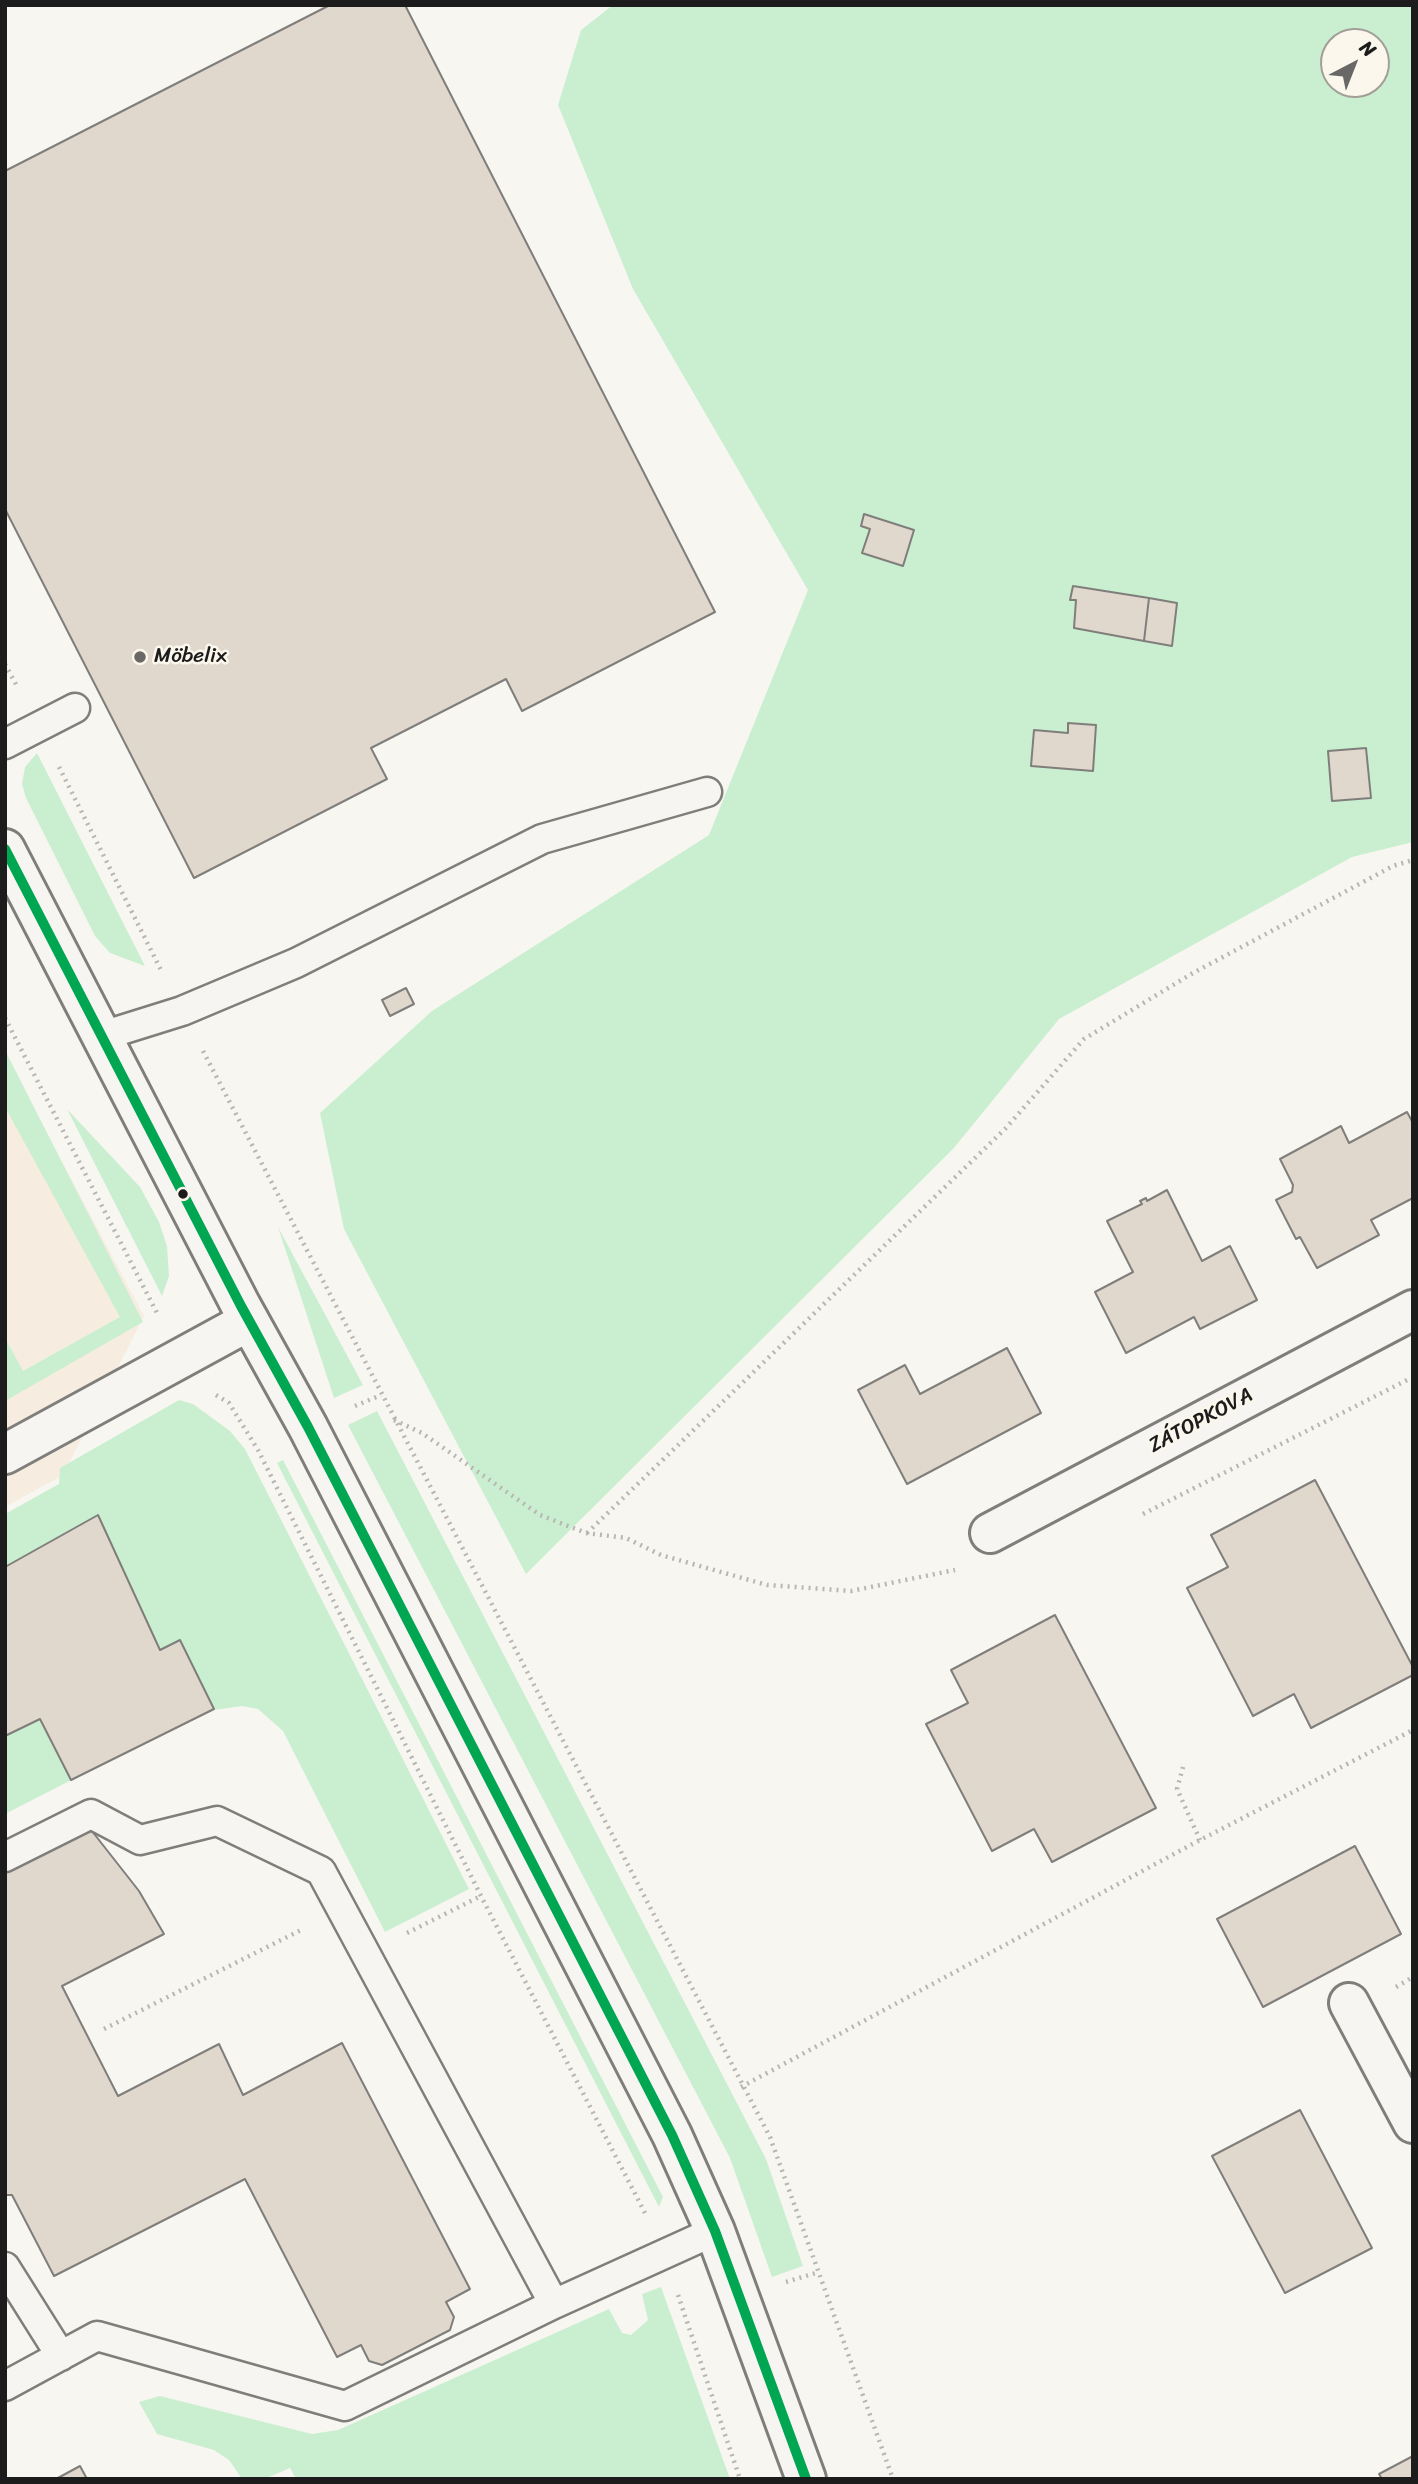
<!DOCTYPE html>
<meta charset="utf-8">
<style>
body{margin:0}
#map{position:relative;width:1418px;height:2484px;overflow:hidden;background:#f8f6f0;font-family:Sriracha,sans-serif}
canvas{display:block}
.frame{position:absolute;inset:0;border:7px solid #1c1c1c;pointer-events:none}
.north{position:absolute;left:1320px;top:28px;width:70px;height:70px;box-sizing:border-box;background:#fbf7ec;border:2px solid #a29f99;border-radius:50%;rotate:42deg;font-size:19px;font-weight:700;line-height:28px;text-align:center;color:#1c1c1c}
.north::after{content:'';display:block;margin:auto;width:24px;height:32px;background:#696866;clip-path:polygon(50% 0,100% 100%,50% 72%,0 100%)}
</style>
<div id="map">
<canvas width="1418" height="2484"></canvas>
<div class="frame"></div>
<div class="north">N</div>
</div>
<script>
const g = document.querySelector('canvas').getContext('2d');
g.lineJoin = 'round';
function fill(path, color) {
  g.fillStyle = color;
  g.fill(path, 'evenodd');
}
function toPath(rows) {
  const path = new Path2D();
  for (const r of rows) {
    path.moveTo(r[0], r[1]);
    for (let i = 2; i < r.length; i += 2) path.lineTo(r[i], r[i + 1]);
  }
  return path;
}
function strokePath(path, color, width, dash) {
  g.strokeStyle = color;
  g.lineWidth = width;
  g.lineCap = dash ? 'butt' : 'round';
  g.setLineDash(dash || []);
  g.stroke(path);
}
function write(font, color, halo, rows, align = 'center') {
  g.font = font + ' Sriracha,sans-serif';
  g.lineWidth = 5;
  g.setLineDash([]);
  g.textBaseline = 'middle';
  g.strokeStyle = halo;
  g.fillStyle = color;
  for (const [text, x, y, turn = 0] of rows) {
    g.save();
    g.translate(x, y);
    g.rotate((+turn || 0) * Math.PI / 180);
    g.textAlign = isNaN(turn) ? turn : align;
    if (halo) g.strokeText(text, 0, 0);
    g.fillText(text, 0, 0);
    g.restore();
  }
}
fill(toPath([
 [5,1054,144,1316,63,1475,5,1507]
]), '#f6ede0');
fill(toPath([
 [613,5,1413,5,1413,842,1352,857,1059,1019,953,1149,526,1574,344,1229,320,1113,432,1011,709,835,808,590,633,289,558,105,581,30],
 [1334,42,1376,42,1376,84,1334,84],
 [37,753,145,966,110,953,95,936,26,798,22,784,25,767],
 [5,1050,143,1322,5,1401,5,1338,23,1371,120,1317,5,1107],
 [67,1109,140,1187,159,1222,167,1246,169,1276,162,1296],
 [278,1227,363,1385,334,1398],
 [179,1400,193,1404,230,1431,245,1449,469,1889,385,1932,283,1731,258,1709,242,1706,206,1711,5,1814,5,1514,59,1484,60,1468],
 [377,1411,766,2159,803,2266,772,2277,730,2158,348,1425],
 [283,1460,663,2197,659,2207,277,1463],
 [661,2287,730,2479,296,2479,290,2468,264,2479,242,2479,229,2460,214,2450,157,2434,139,2402,160,2396,312,2434,338,2430,609,2309,622,2333,631,2335,648,2320,642,2294]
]), '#caefd0');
const building = toPath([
 [330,5,405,5,715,612,522,711,506,679,371,748,387,779,194,878,5,509,5,171,330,5],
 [864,514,914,530,903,566,862,553,870,529,861,526,864,514],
 [1073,586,1149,598,1144,641,1074,628,1076,600,1070,600,1073,586],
 [1149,598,1177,603,1172,646,1144,641,1149,598],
 [1068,723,1096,725,1093,771,1031,766,1034,730,1068,733,1068,723],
 [1366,748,1371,798,1332,801,1328,751,1366,748],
 [406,988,414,1004,390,1016,382,1000,406,988],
 [1407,1112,1413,1123,1413,1198,1371,1220,1379,1235,1317,1268,1300,1237,1296,1239,1276,1200,1292,1192,1293,1185,1280,1159,1341,1126,1349,1143,1407,1112],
 [1167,1190,1202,1261,1230,1246,1257,1300,1200,1329,1194,1317,1126,1353,1095,1292,1133,1272,1107,1221,1142,1204,1140,1201,1146,1198,1147,1201,1167,1190],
 [1007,1348,1041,1413,907,1484,858,1390,905,1365,920,1394,1007,1348],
 [1315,1480,1413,1667,1413,1675,1311,1728,1294,1694,1253,1716,1187,1588,1228,1567,1211,1535,1315,1480],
 [98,1515,160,1650,180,1640,214,1709,71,1780,40,1719,5,1736,5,1567,98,1515],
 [1055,1615,1156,1808,1052,1862,1034,1829,992,1851,926,1724,968,1703,951,1670,1055,1615],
 [88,1826,139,1891,164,1934,62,1986,118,2096,219,2044,243,2095,342,2043,470,2289,446,2302,454,2317,450,2330,382,2365,369,2361,361,2345,337,2357,245,2179,54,2276,12,2195,5,2195,5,1868,88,1826],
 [1355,1846,1401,1934,1263,2007,1217,1919,1355,1846],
 [1300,2110,1372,2248,1285,2293,1212,2156,1300,2110],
 [1413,2456,1413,2479,1382,2479,1379,2474,1413,2456],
 [80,2466,87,2479,56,2479,80,2466]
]);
fill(building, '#e0d7cd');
strokePath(building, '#7f7e7b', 2);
const lane = toPath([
 [5,744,75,708],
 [102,1036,182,1011,296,963,542,839,707,792],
 [5,1857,91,1814,140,1840,217,1821,321,1871,554,2304],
 [5,2267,61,2356],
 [5,2386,97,2336,345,2406,554,2304,715,2231]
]);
const street = toPath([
 [5,1454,249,1321],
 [990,1533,1413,1310],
 [1349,2003,1413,2123]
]);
const secondary = toPath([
 [5,849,241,1306,308,1427,672,2135,715,2231,806,2479]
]);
strokePath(lane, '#7f7e7b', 33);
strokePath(street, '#7f7e7b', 44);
strokePath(secondary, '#7f7e7b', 44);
strokePath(toPath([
 [5,664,18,688],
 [59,767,162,972],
 [5,1018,157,1313],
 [203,1051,770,2137,893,2479],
 [216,1395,229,1403,258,1450,481,1896,645,2213],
 [355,1406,381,1395],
 [394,1420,422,1433,540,1515,586,1533,626,1538,661,1555,767,1585,851,1591,955,1570],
 [1143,1514,1413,1377],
 [587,1533,1005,1129,1084,1039,1193,973,1393,866,1413,860],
 [1183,1767,1177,1789,1200,1840],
 [407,1933,481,1896],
 [1396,1987,1413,1977],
 [104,2029,303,1929],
 [741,2087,1200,1840,1413,1730],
 [786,2282,819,2272],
 [678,2295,740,2479]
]), '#b7b6b4', 4.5, [2, 5]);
strokePath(lane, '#f6f5f1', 28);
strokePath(street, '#f6f5f1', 38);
strokePath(secondary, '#f6f5f1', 38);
strokePath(toPath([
 [5,849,241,1306,308,1427,672,2135,715,2231,806,2479]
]), '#00a651', 10);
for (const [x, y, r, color] of [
 [140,657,7,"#696866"],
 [183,1194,6,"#1c1c1c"]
]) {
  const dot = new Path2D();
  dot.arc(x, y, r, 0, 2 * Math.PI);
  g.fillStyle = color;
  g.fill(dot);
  strokePath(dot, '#fbf7ec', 2.5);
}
write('21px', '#1c1c1c', '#fbf7ec', [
 ["Möbelix",154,657]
], 'left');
write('21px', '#1c1c1c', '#fbf7ec', [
 ["ZÁTOPKOVA",1201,1421,-28]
]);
</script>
